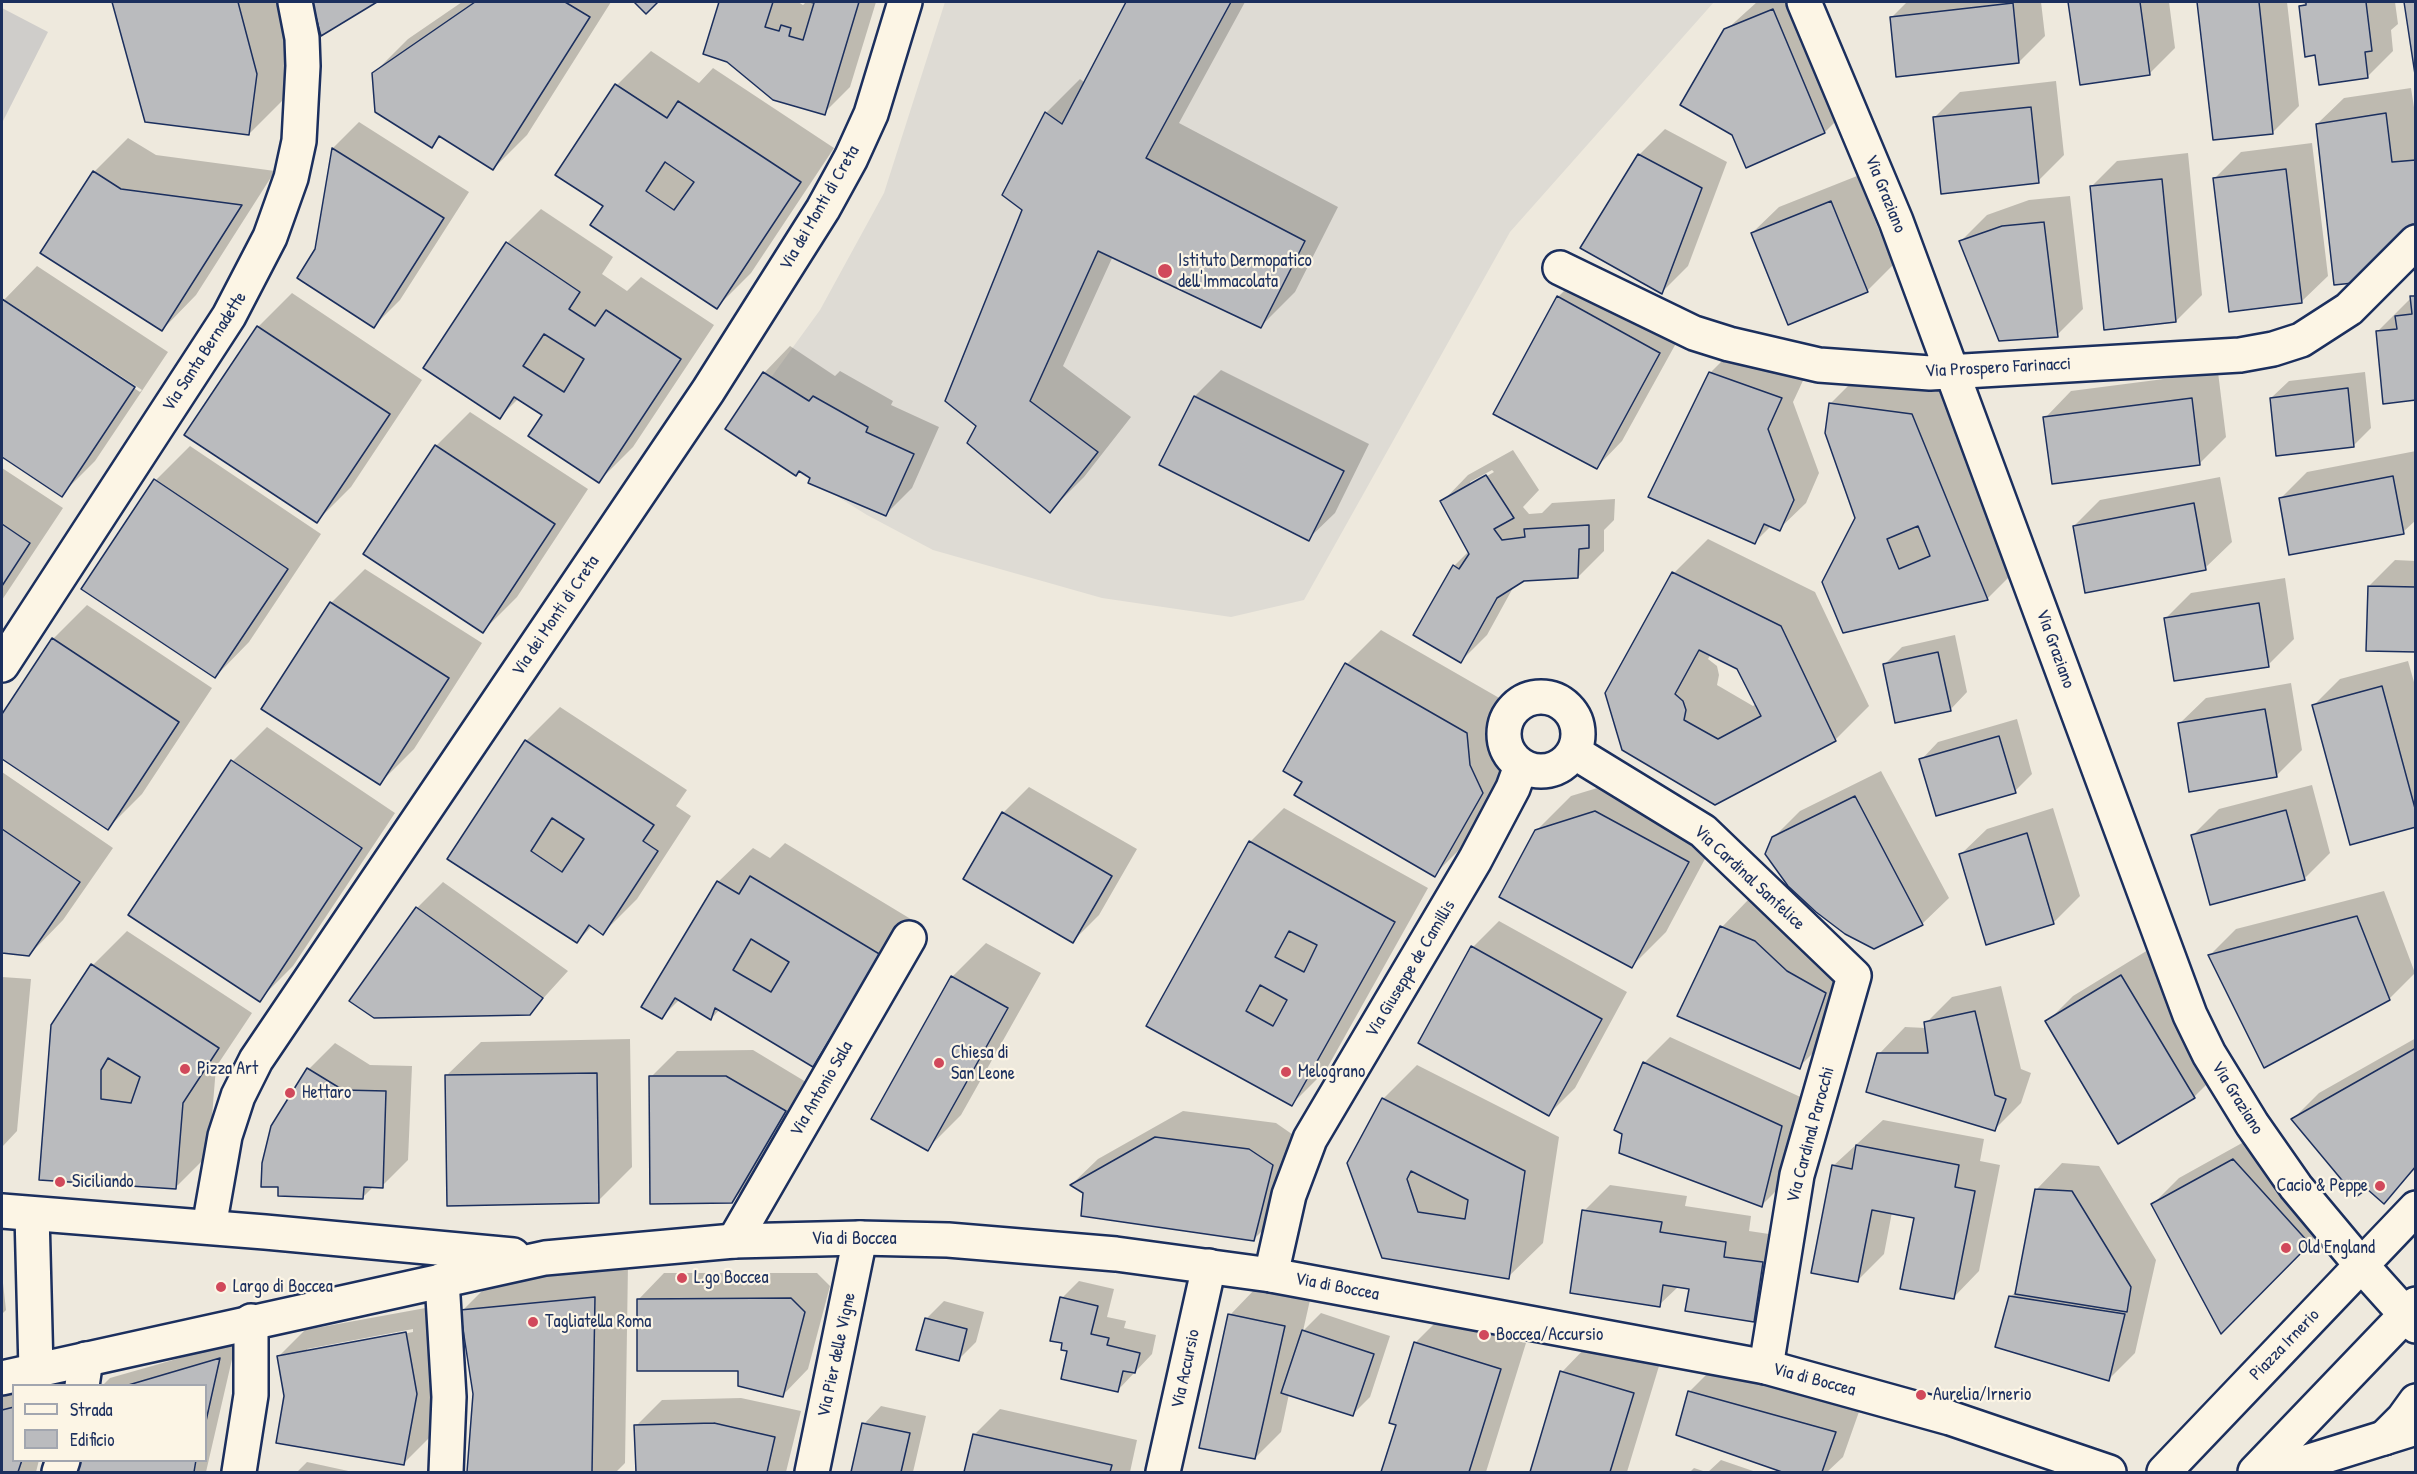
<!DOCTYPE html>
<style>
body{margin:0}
#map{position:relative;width:2417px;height:1474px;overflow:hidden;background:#eee9dd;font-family:"Patrick Hand",sans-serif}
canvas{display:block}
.frame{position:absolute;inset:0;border:3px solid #1b2f5e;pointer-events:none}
.legend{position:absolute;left:12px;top:1384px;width:195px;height:78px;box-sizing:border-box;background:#fcf5e5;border:2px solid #a2a6af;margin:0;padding:8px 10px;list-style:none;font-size:18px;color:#1b2f5e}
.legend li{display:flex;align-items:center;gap:12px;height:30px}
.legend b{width:30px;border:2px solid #a2a6af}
</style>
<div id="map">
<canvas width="2417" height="1474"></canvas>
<div class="frame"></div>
<ul class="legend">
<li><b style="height:8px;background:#fcf5e5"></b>Strada</li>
<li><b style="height:16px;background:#babbbe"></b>Edificio</li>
</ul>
</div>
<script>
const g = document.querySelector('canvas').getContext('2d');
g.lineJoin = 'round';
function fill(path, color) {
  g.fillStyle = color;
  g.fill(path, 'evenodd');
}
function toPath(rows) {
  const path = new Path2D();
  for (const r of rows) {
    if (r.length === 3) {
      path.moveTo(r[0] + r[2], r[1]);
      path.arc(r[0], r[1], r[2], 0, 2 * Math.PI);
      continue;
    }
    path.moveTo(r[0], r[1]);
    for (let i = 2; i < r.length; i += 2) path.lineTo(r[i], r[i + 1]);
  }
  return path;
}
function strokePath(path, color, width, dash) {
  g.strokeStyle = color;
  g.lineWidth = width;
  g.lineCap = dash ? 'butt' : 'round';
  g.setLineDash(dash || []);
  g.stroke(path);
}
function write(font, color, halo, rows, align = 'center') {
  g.font = font + ' "Patrick Hand",sans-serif';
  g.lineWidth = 4.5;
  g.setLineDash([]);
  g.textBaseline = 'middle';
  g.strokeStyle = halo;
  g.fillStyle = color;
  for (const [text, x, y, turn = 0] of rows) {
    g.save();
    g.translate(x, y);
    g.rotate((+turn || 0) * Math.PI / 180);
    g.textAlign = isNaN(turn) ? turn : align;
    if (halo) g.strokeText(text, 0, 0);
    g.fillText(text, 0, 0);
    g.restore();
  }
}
fill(toPath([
 [945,2,1714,2,1510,232,1304,600,1231,617,1102,598,933,550,867,515,732,431,820,310,884,193]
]), '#dedbd4');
fill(toPath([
 [2,8,48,32,2,123]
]), '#cfcdca');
fill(toPath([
 [113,2,281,2,291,39,283,100,249,134,146,121],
 [314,2,375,2,322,34],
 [462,2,611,2,527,135,493,169,441,136,431,146,374,73,408,39],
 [721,2,798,2,803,5,806,2,876,2,850,87,824,113,728,60,705,53],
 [1128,2,1245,2,1179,123,1338,207,1295,292,1261,326,1113,256,1063,366,1131,417,1084,477,1050,511,977,425,1046,113,1080,79,1085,83],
 [1757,2,1807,2,1851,106,1825,132,1746,166,1726,30],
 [1907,2,2041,2,2045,36,2019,62,1891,18],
 [2069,2,2169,2,2175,48,2149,74,2081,83],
 [2199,2,2287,2,2299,106,2273,132,2214,139],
 [2306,2,2395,2,2398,24,2391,30,2393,51,2367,77,2317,54,2301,6],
 [651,51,699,83,713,68,834,148,751,273,717,307,605,206,617,85],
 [2056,81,2064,155,2038,181,1934,118,1960,92],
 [2411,88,2416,120,2416,225,2317,124,2344,98],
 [359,122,469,192,400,300,374,326,316,250,333,148],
 [1665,129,1727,162,1688,266,1662,292,1639,155],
 [128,138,156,155,275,171,196,295,162,330,94,172],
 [2312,143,2328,276,2301,302,2215,178,2241,152],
 [2188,153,2202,295,2176,321,2091,187,2117,161],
 [1857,176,1893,265,1867,291,1752,233,1779,207],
 [2070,196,2083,309,2057,335,1961,241,1987,215,2029,200],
 [541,209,613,257,602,274,627,291,641,277,714,325,633,447,599,481,544,415,519,398,500,417,507,243],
 [37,266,168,352,95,461,61,495,2,456,2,302],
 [8,302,142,390,140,392,8,305],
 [1584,271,1685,327,1622,441,1596,468,1558,297],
 [292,293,422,380,351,487,317,521,258,327],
 [2416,293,2416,399,2377,332],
 [790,346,835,376,840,371,893,401,891,405,939,427,912,488,886,514,800,470,796,474,727,429,764,373],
 [1736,347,1807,372,1793,402,1819,473,1806,503,1779,529,1771,526,1755,542,1710,373],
 [1221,370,1369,444,1335,513,1308,539,1161,464,1195,396],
 [1864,370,1946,380,2021,565,1987,599,1844,631,1857,518,1830,404],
 [2218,372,2226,437,2199,464,2045,418,2071,391],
 [2365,372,2371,428,2354,445,2271,398,2289,381],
 [470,412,588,489,517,597,483,631,436,446],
 [190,446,321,534,249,642,215,677,156,480],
 [1513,450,1539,490,1523,507,1529,514,1542,513,1552,503,1615,499,1614,520,1604,530,1604,551,1578,577,1524,580,1514,586,1487,635,1461,661,1454,566,1469,551,1442,502,1468,475],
 [1492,470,1494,472,1470,486,1470,482],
 [2416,451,2416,520,2403,532,2281,498,2307,472],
 [2,468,63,508,2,600],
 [2220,477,2232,542,2205,568,2074,526,2100,500],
 [1708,539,1815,592,1869,706,1835,740,1715,803,1607,694,1674,573],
 [1711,654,1738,668,1756,704,1753,706,1717,685,1719,675,1717,666,1708,659],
 [2395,560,2416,561,2416,650,2369,586],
 [365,569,482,643,414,749,380,783,331,603],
 [2285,578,2294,639,2268,665,2165,619,2191,593],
 [87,605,212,688,142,794,108,828,2,757,2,716,53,639],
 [1381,630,1501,699,1503,730,1516,757,1468,841,1434,875,1304,781,1347,664],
 [1955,635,1967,692,1950,710,1884,665,1902,647],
 [2408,661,2416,689,2416,826,2314,705,2340,679],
 [2291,683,2302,750,2276,776,2179,724,2206,698],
 [560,707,687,790,676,806,691,816,637,899,603,933,592,926,577,942,449,858,526,741],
 [2017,719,2032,774,2015,791,1921,760,1938,742],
 [267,727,395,813,293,966,259,1000,130,914,233,761],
 [1881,771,1949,898,1922,924,1773,838,1800,811],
 [2,772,113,848,63,920,29,955,2,952],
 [1630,778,1722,827,1666,932,1632,966,1536,831,1571,796],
 [2312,785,2330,853,2304,879,2193,835,2219,809],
 [1029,787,1137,849,1099,915,1073,941,1003,813],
 [1284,808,1428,888,1326,1070,1292,1104,1148,1025,1250,842],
 [2053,808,2080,896,2053,923,1960,855,1987,829],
 [785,843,914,921,847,1031,813,1065,720,1009,711,1019,680,999,662,1017,718,882,753,848,770,858],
 [443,882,568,971,529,1014,417,908],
 [2384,891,2415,973,2389,999,2210,955,2236,929],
 [1748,900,1781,915,1851,967,1825,1041,1799,1067,1679,1015,1722,927],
 [1499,921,1627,992,1575,1088,1549,1114,1473,947],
 [127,931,252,1013,216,1067,209,1154,175,1188,41,1178,52,1026,93,965],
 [986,943,1041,973,961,1115,927,1149,952,977],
 [2148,950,2220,1071,2194,1097,2047,1022,2073,996],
 [2,977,31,979,17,1131,2,1147],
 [2001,986,2021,1069,2031,1073,2021,1103,1995,1129,1879,1054,1905,1027,1926,1028,1926,1023,1952,997],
 [1670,1037,1807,1100,1788,1179,1762,1205,1644,1063],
 [2416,1038,2416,1168,2383,1202,2293,1119,2319,1093],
 [630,1039,632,1167,598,1201,446,1076,481,1042],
 [335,1043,370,1065,412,1066,408,1160,382,1186,374,1186,363,1197,309,1069],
 [753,1050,811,1085,758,1175,731,1202,651,1077,677,1051],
 [1417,1065,1559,1137,1543,1243,1508,1277,1349,1164,1383,1099],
 [1183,1111,1276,1123,1299,1139,1280,1213,1254,1239,1084,1192,1072,1184,1098,1159],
 [1883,1120,1984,1139,1980,1161,2000,1165,1979,1271,1953,1298,1916,1217,1892,1212,1884,1254,1858,1280,1833,1166],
 [2260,1133,2335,1217,2247,1306,2153,1204,2179,1178],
 [2062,1163,2099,1166,2156,1260,2135,1353,2109,1379,2010,1297,2018,1290,2036,1190],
 [1610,1185,1687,1196,1685,1206,1751,1216,1749,1231,1789,1237,1780,1294,1754,1320,1690,1287,1679,1286,1659,1305,1584,1211],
 [628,1264,625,1463,616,1472,469,1472,475,1394,462,1311,496,1277],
 [664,1273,817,1273,830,1286,808,1369,782,1396,739,1369,638,1300],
 [2,1274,6,1310,2,1314],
 [1079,1281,1114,1289,1107,1317,1126,1321,1124,1328,1156,1335,1152,1354,1118,1390,1062,1298],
 [1256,1288,1310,1300,1303,1331,1321,1313,1390,1336,1370,1397,1352,1415,1289,1394,1281,1432,1255,1458,1230,1315],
 [944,1301,984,1312,976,1342,959,1359,926,1319],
 [431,1307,442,1367,430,1437,404,1463,286,1396,279,1356,305,1330],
 [413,1329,413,1332,307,1352,307,1349],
 [1441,1317,1526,1343,1486,1472,1382,1472,1397,1424,1415,1343],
 [236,1342,206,1472,74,1472,77,1460,206,1460,206,1386,102,1386,110,1378],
 [1588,1345,1659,1366,1627,1472,1531,1472,1562,1372],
 [1715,1366,1861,1406,1843,1457,1827,1472,1787,1472,1678,1434,1689,1392],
 [14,1388,14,1460,39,1460,36,1472,2,1472,2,1391],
 [741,1398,801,1411,786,1472,637,1472,636,1426,662,1400],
 [881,1406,926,1416,913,1472,853,1472,864,1424],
 [1000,1409,1137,1440,1130,1472,966,1472,974,1435],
 [1721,1460,1756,1472,1708,1472],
 [307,1462,353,1472,297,1472],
 [1694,1468,1706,1472,1690,1472]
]), '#0003');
const building = toPath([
 [112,2,238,2,257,74,249,135,145,122,112,2],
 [312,2,377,2,321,36,312,2],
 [475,2,565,2,590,17,493,170,439,136,432,148,375,112,372,73,475,2],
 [634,2,658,2,646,14,634,2],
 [719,2,773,2,765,27,779,31,781,25,791,28,789,36,803,40,814,3,810,2,859,2,825,115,773,100,727,62,703,54,719,2],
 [1126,2,1231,2,1146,158,1305,241,1261,328,1098,251,1030,401,1098,452,1050,513,967,443,976,426,945,401,1022,210,1002,195,1045,112,1062,124,1126,2],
 [2068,2,2140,2,2150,75,2080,85,2068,2],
 [2197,2,2259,2,2273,134,2213,140,2197,2],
 [2306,2,2366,2,2372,51,2365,52,2368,78,2319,85,2315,55,2305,57,2299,6,2306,5,2306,2],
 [2404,2,2416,2,2416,81,2404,2],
 [2013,3,2019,63,1896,77,1890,17,2013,3],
 [1773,9,1825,133,1746,168,1732,135,1680,105,1724,29,1773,9],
 [615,84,667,118,678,101,801,182,717,309,590,225,603,206,555,175,615,84],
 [665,162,694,182,674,210,646,191,665,162],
 [2031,107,2039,183,1941,194,1933,117,2031,107],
 [2386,113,2392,162,2416,160,2416,225,2363,282,2334,285,2316,124,2386,113],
 [332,148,444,218,374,328,297,278,315,249,332,148],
 [1638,154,1702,188,1662,294,1580,248,1638,154],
 [2286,169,2302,303,2229,312,2213,178,2286,169],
 [93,171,121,189,242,205,162,331,40,253,93,171],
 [2162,179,2176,322,2104,330,2090,186,2162,179],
 [1831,201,1868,292,1788,325,1751,233,1831,201],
 [2044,222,2058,337,1999,341,1959,241,2002,226,2044,222],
 [506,242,580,292,569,309,595,326,606,310,681,359,599,483,528,436,542,415,514,397,500,419,423,368,506,242],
 [544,334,584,359,564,392,523,366,544,334],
 [1557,296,1660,353,1597,469,1493,414,1557,296],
 [2410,296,2416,296,2416,400,2383,404,2376,331,2397,329,2395,316,2412,314,2410,296],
 [2,299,135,387,62,497,2,457,2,299],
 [257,326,390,414,317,523,184,435,257,326],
 [763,372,809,401,813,396,868,427,866,432,914,454,886,516,808,483,810,478,799,471,796,476,725,429,763,372],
 [1709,372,1782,398,1768,429,1794,500,1780,531,1764,524,1755,544,1648,497,1709,372],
 [2348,388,2354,447,2276,456,2270,398,2348,388],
 [1194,396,1344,471,1309,541,1159,465,1194,396],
 [2192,398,2200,465,2052,484,2043,417,2192,398],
 [1829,403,1912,414,1988,600,1843,633,1822,582,1855,518,1825,433,1829,403],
 [1918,526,1930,556,1899,569,1887,539,1918,526],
 [435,445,555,524,483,633,363,554,435,445],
 [1486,475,1514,518,1494,529,1502,540,1525,537,1524,529,1589,525,1589,548,1579,549,1578,578,1524,581,1497,598,1461,663,1413,635,1453,565,1459,569,1469,554,1440,501,1486,475],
 [2393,476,2404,534,2289,555,2279,498,2393,476],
 [154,479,288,569,215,678,81,589,154,479],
 [2194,503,2206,570,2085,593,2073,526,2194,503],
 [2,524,30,543,2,586,2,524],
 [1672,572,1781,626,1836,741,1715,805,1622,750,1605,693,1672,572],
 [1699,650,1737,669,1761,716,1718,739,1684,720,1686,710,1683,701,1675,694,1699,650],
 [2368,586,2416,587,2416,652,2366,651,2368,586],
 [330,602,449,678,380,785,261,709,330,602],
 [2259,603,2269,667,2174,681,2164,618,2259,603],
 [52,638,179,722,108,830,2,759,2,714,52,638],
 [1938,652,1951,711,1895,723,1883,664,1938,652],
 [1345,663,1467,733,1470,765,1483,793,1435,877,1294,795,1302,782,1283,771,1345,663],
 [2382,686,2416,812,2416,827,2350,845,2312,705,2382,686],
 [2265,709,2277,777,2189,792,2178,723,2265,709],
 [1999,736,2016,793,1936,816,1919,759,1999,736],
 [525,740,654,825,643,841,658,851,603,935,589,925,577,943,447,859,525,740],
 [552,818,584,839,562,872,531,851,552,818],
 [231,760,362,848,260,1002,128,915,231,760],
 [1855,796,1923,925,1874,949,1845,934,1816,912,1788,886,1765,854,1772,837,1855,796],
 [2286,810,2305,880,2210,905,2191,835,2286,810],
 [1595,811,1689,862,1632,968,1499,897,1535,830,1595,811],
 [1002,812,1112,876,1073,943,963,879,1002,812],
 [2,829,80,882,29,956,2,953,2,829],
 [2027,833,2054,924,1986,945,1959,854,2027,833],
 [1249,841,1395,922,1292,1106,1146,1026,1249,841],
 [1289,931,1317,945,1304,972,1275,957,1289,931],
 [1260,985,1287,1000,1273,1026,1246,1011,1260,985],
 [750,876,881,955,813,1067,715,1008,711,1020,675,998,662,1019,641,1007,717,881,739,894,750,876],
 [751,939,789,962,771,992,733,970,751,939],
 [416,907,543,998,530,1015,374,1018,349,1001,416,907],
 [2357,916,2390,1000,2264,1068,2208,955,2357,916],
 [1720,926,1755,941,1787,971,1826,993,1800,1069,1677,1016,1720,926],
 [1471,946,1602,1019,1549,1116,1418,1043,1471,946],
 [91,964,219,1048,183,1103,176,1189,39,1180,51,1025,91,964],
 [108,1058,140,1077,131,1103,101,1099,101,1070,108,1058],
 [2121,975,2195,1098,2118,1144,2045,1021,2121,975],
 [951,976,1008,1008,928,1151,871,1119,951,976],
 [1975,1011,1995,1095,2006,1099,1995,1131,1866,1092,1877,1053,1928,1053,1924,1022,1975,1011],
 [2416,1048,2416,1166,2384,1204,2367,1189,2356,1197,2291,1119,2416,1048],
 [1643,1062,1782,1126,1762,1207,1619,1153,1622,1134,1614,1130,1643,1062],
 [307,1068,343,1090,386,1091,383,1188,364,1187,363,1199,278,1196,278,1187,261,1187,262,1163,271,1126,307,1068],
 [597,1073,599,1203,447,1206,445,1075,597,1073],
 [649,1076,726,1076,786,1111,732,1203,650,1204,649,1076],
 [1382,1098,1525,1171,1509,1279,1382,1258,1347,1163,1382,1098],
 [1411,1171,1468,1200,1465,1219,1418,1212,1407,1179,1411,1171],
 [1155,1137,1249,1149,1273,1165,1254,1241,1081,1216,1083,1193,1070,1185,1155,1137],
 [1856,1145,1959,1165,1955,1187,1975,1191,1954,1299,1900,1289,1914,1218,1872,1210,1858,1282,1811,1273,1832,1165,1852,1169,1856,1145],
 [2233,1159,2310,1244,2221,1334,2151,1204,2233,1159],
 [2035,1189,2072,1191,2131,1287,2127,1312,2015,1294,2035,1189],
 [1582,1210,1662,1222,1660,1232,1726,1242,1724,1257,1763,1262,1754,1322,1685,1311,1689,1289,1663,1285,1660,1307,1570,1293,1582,1210],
 [2009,1296,2125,1314,2109,1381,1995,1347,2009,1296],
 [595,1297,592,1472,467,1472,473,1394,460,1310,595,1297],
 [1060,1297,1098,1306,1091,1334,1109,1338,1107,1345,1140,1353,1135,1373,1123,1371,1118,1392,1061,1379,1067,1351,1061,1350,1062,1343,1050,1341,1060,1297],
 [791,1298,805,1312,783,1397,738,1386,738,1371,637,1371,637,1299,791,1298],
 [1228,1314,1285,1326,1255,1459,1199,1448,1228,1314],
 [925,1318,967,1329,959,1361,916,1350,925,1318],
 [1302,1330,1374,1354,1353,1416,1281,1393,1302,1330],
 [406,1332,417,1394,404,1465,276,1443,284,1396,277,1356,406,1332],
 [1414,1342,1501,1369,1469,1472,1381,1472,1396,1425,1389,1423,1414,1342],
 [220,1358,206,1421,206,1386,125,1386,220,1358],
 [1560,1371,1634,1393,1610,1472,1530,1472,1560,1371],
 [1688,1391,1836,1432,1822,1472,1782,1472,1676,1435,1688,1391],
 [14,1407,14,1460,22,1460,18,1472,2,1472,2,1410,14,1407],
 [714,1423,775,1437,767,1472,636,1472,634,1425,714,1423],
 [862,1423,910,1433,901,1472,851,1472,862,1423],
 [973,1434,1112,1465,1110,1472,964,1472,973,1434],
 [76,1460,196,1460,194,1472,73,1472,76,1460]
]);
fill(building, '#babbbe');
strokePath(building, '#1b2f5e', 1.5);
const street = toPath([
 [1804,2,1896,221,2190,1015,2209,1054,2252,1124,2296,1187,2362,1266],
 [1560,268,1694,333,1729,344,1819,365,1930,373,2240,355,2273,349,2301,340,2349,309,2416,242],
 [2,665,229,316,270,237,291,178,299,141,303,66,302,38,295,2],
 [1541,734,37],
 [1574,752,1703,831,1854,976,1797,1175,1766,1367],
 [32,1214,36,1370],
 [209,1227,225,1136,238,1096,256,1060,708,391,823,209,851,158,871,114,905,2],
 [734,1241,909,938],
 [1271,1275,1289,1195,1310,1139,1475,860,1513,788,1521,766],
 [442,1280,449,1397,446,1472],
 [82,1386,86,1359],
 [2384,1438,2403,1419,2416,1401],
 [59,1472,63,1460],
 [239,1472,251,1395,251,1321],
 [812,1472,860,1238],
 [1163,1472,1209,1266]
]);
const secondary = toPath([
 [2,1211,265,1232,513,1255],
 [2362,1266,2416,1326],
 [2,1378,545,1258,734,1241,860,1238,948,1240,1116,1254,1271,1275,1766,1367,1950,1418,2109,1472],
 [2164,1472,2416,1208],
 [2255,1472,2416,1304],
 [2274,1472,2416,1428]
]);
strokePath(street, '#1b2f5e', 38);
strokePath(secondary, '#1b2f5e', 38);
strokePath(street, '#fcf5e5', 33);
strokePath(secondary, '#fcf5e5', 33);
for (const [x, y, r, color] of [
 [1165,271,8,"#d1495b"],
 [939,1063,6,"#d1495b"],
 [185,1069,6,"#d1495b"],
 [1286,1072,6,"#d1495b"],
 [290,1093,6,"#d1495b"],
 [60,1182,6,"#d1495b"],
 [2380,1186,6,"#d1495b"],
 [2286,1248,6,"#d1495b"],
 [682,1278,6,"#d1495b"],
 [221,1287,6,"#d1495b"],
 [533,1322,6,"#d1495b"],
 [1484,1335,6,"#d1495b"],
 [1921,1395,6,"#d1495b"]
]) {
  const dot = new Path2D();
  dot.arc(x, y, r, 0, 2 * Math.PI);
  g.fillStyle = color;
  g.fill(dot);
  strokePath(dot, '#fcf5e5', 2);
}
write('18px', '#1b2f5e', '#fcf5e5', [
 ["Via Graziano",1885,194,68],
 ["Via dei Monti di Creta",820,208,-60],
 ["Via Santa Bernadette",205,352,-57],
 ["Via Prospero Farinacci",1998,368,-3],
 ["Via dei Monti di Creta",556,616,-56],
 ["Via Graziano",2055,649,70],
 ["Via Cardinal Sanfelice",1749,878,43],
 ["Via Giuseppe de Camillis",1411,969,-59],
 ["Via Antonio Sala",822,1089,-60],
 ["Via Graziano",2237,1098,58],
 ["Via Cardinal Parocchi",1811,1135,-75],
 ["Via di Boccea",854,1239],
 ["Via di Boccea",1337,1287,11],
 ["Piazza Irnerio",2285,1345,-46],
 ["Via Pier delle Vigne",837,1355,-78],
 ["Via Accursio",1186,1369,-78],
 ["Via di Boccea",1814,1380,15]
]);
write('18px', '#1b2f5e', '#fcf5e5', [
 ["Istituto Dermopatico",1178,261],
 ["dell'Immacolata",1178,282],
 ["Chiesa di",951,1053],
 ["San Leone",951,1074],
 ["Pizza Art",197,1069],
 ["Melograno",1298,1072],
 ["Hettaro",302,1093],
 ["Siciliando",72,1182],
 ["Cacio & Peppe",2368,1186,"right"],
 ["Old England",2298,1248],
 ["L.go Boccea",694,1278],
 ["Largo di Boccea",233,1287],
 ["Tagliatella Roma",545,1322],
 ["Boccea/Accursio",1496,1335],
 ["Aurelia/Irnerio",1933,1395]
], 'left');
</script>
